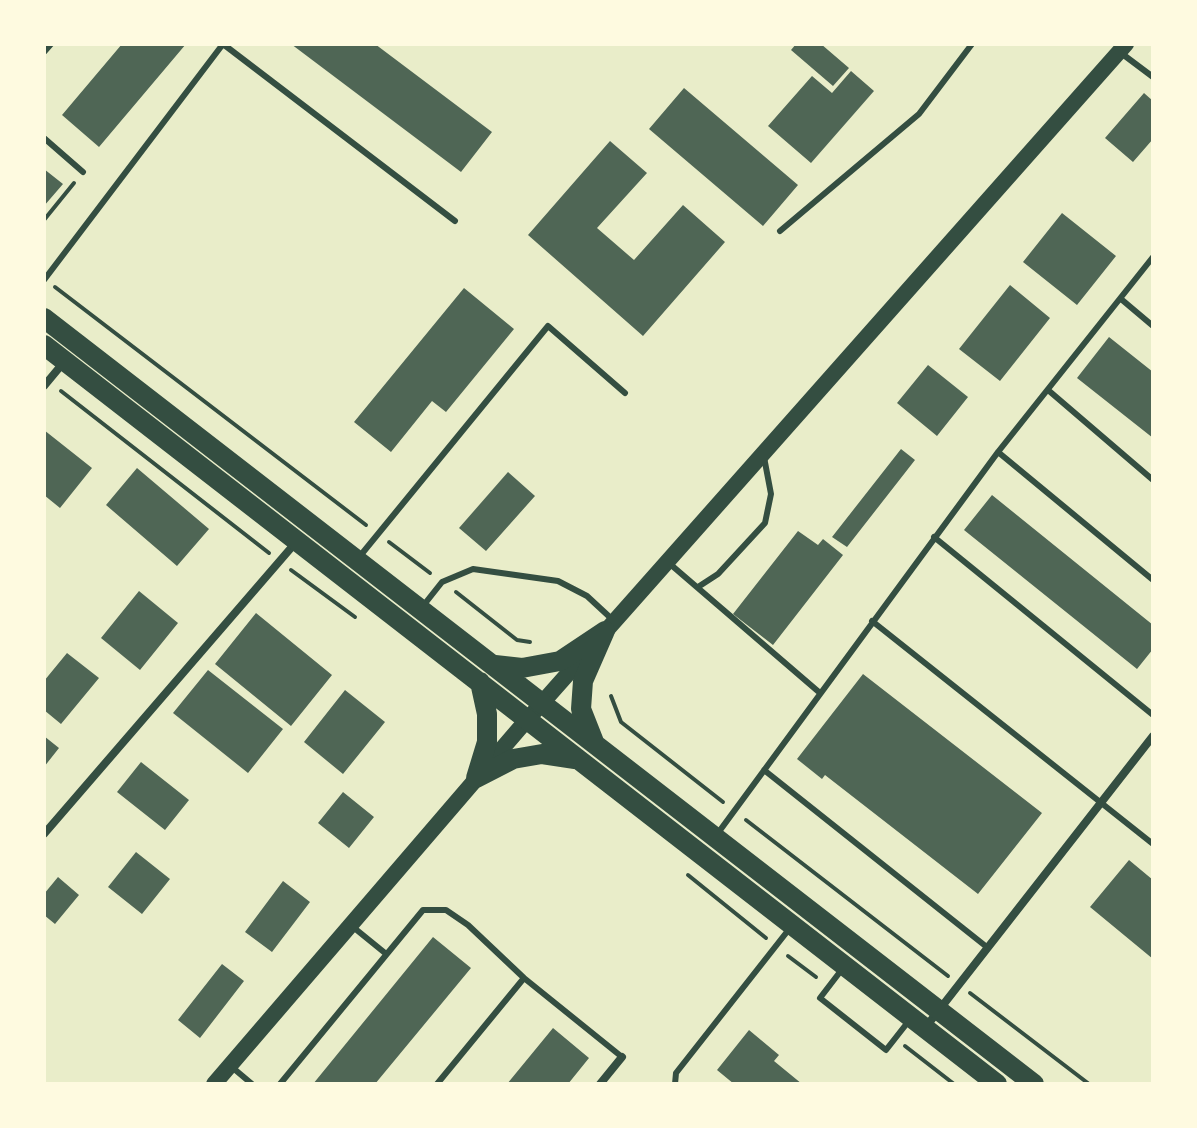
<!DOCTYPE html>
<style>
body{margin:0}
#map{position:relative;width:1197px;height:1128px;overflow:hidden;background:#e9edc9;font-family:Inter,sans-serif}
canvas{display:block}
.frame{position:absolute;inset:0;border:46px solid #fefae0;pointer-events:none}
</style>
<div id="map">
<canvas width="1197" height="1128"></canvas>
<div class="frame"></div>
</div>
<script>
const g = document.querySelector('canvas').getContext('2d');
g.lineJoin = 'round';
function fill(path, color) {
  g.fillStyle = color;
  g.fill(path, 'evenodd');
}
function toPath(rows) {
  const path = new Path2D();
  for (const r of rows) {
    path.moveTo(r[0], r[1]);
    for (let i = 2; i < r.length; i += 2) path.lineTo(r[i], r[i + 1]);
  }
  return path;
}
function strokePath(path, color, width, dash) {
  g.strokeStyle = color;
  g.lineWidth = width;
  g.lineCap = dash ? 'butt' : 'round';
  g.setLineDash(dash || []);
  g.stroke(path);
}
fill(toPath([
 [122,44,186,44,99,147,62,115],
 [291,44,375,44,492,132,461,172],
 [796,44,821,44,849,68,833,86,791,50],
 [851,71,874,91,811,163,768,126,812,76,832,93],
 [684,88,798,185,763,226,649,129],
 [1144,93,1153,101,1153,139,1133,162,1105,138],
 [610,141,647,173,597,228,634,260,683,205,725,242,643,336,528,235],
 [44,169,63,184,44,206],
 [1062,213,1116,256,1077,305,1023,262],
 [1010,285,1050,318,1000,381,959,349],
 [464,288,514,329,446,412,432,401,391,452,354,422],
 [1109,337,1153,372,1153,438,1077,378],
 [928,365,968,397,937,436,897,403],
 [44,430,92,468,60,508,44,495],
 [901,449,915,460,847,547,832,537],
 [137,468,209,529,177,566,106,505],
 [508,472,535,496,486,551,459,528],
 [992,495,1153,625,1153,649,1137,669,964,530],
 [798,531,818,545,823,539,843,555,773,645,733,614],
 [139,591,178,623,140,670,101,638],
 [256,613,332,675,291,726,215,664],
 [67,653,99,678,61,724,44,710,44,681],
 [208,670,283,729,248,773,173,713],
 [863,674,1042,813,978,894,825,775,822,779,797,759],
 [345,690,385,722,343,774,304,742],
 [44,736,59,748,44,767],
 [141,762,189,800,165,830,117,792],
 [343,792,374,817,349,848,318,823],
 [136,852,170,879,142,914,108,887],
 [1129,860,1153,880,1153,959,1090,907],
 [58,877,79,895,55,924,44,915,44,894],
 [283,881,310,902,272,952,245,932],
 [433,937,471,968,375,1084,313,1084],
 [222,964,244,981,200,1038,178,1020],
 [553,1028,589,1058,568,1084,507,1084],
 [749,1030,779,1055,774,1061,802,1084,734,1084,717,1070]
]), '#4f6655');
strokePath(toPath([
 [44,220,74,183],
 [55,287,366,525],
 [61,391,269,553],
 [389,542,430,573],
 [291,570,355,617],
 [456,592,517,640,530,642],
 [611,696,621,722,723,802],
 [746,820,948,976],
 [688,875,766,938],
 [788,956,816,977],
 [970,993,1089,1084],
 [905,1046,954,1084]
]), '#344e41', 4);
strokePath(toPath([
 [44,52,51,44],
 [1121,53,1153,77],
 [44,138,83,172],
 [780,231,919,114,972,44],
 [44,280,223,44,455,221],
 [1121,299,1153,326],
 [1048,390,1153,480],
 [998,452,1153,580],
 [934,537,1153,715],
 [360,556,548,326,625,393],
 [670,564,820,693],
 [698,587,718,574,765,523,771,494,764,457],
 [423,606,442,582,473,569,558,581,587,596,614,621],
 [872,621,1153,844],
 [764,770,988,948],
 [718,833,998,452,1153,257],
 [353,927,385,953],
 [843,968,820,998,886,1050,908,1022],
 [233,1068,252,1084],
 [280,1084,423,910,446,910,468,925,524,978,622,1057],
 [437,1084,524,978],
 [675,1084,676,1073,790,928]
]), '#344e41', 6);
strokePath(toPath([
 [44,386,64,362],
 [44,834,297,541],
 [925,1028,1153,736],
 [600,1084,622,1057]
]), '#344e41', 8);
strokePath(toPath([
 [214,1084,519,729,1126,44]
]), '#344e41', 16);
strokePath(toPath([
 [44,318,1034,1084],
 [44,345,997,1084],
 [495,665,522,668,560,661,605,631],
 [594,742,581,709,583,681,604,633],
 [476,778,513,759,542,754,575,759],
 [476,778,487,742,487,714,480,682]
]), '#344e41', 20);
</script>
